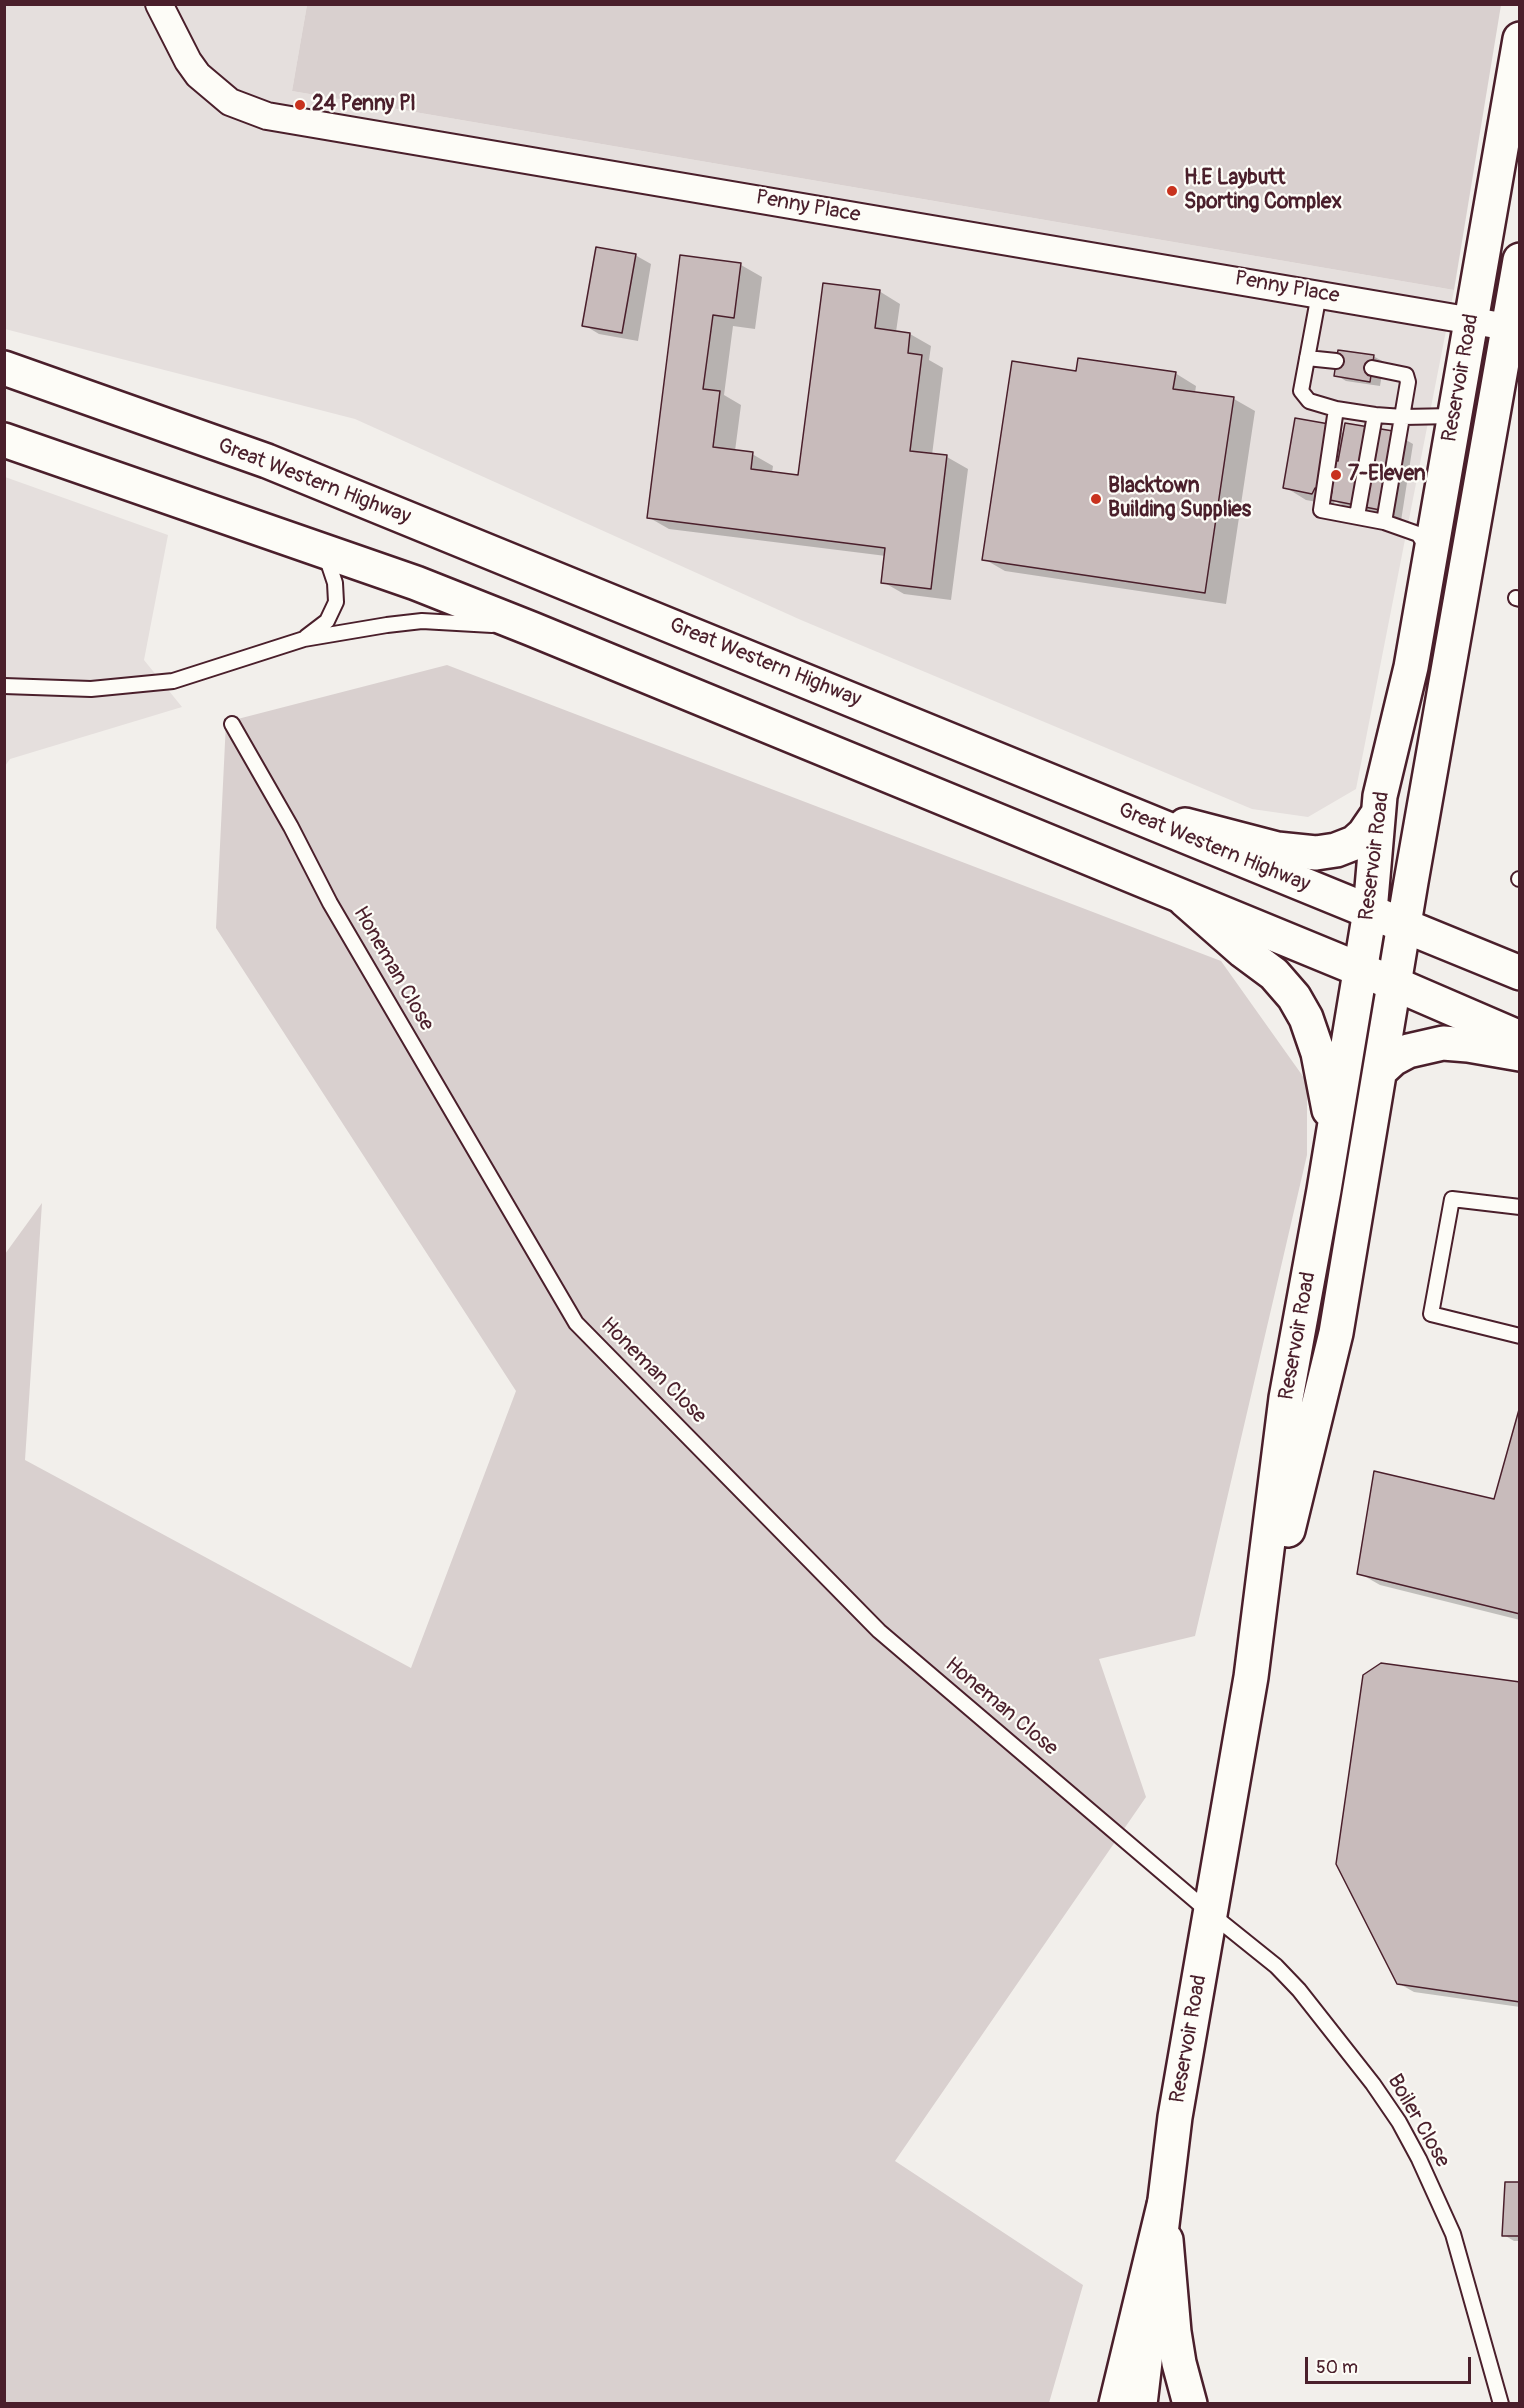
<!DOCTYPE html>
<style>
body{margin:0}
#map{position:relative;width:1524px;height:2408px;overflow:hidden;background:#f2efeb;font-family:Pangolin,sans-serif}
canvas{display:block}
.frame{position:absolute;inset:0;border:6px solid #4a1f2b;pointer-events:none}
.scale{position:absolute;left:1305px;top:2357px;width:166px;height:27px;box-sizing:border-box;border:3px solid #4a1f2b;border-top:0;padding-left:8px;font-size:18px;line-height:21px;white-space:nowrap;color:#4a1f2b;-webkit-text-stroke:4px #fdfcf7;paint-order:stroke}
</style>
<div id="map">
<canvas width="1524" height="2408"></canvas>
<div class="frame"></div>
<div class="scale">50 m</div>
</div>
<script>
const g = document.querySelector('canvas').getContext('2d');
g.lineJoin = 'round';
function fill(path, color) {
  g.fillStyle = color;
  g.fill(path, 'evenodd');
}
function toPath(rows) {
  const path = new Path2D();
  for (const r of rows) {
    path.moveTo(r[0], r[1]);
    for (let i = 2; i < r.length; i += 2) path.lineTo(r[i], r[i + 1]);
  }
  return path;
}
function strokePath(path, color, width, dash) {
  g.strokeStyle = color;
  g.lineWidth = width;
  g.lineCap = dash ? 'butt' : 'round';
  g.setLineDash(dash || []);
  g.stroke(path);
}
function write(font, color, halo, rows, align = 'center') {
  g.font = font + ' Pangolin,sans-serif';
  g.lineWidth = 4.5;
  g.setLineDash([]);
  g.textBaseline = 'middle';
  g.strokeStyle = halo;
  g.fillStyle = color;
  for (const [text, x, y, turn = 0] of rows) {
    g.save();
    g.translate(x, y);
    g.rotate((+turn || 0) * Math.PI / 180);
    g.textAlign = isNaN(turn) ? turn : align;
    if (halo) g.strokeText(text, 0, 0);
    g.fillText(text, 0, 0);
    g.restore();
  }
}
fill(toPath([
 [4,5,307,5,292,91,1454,290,1356,789,1308,817,1252,809,801,620,355,419,5,329],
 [5,477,168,535,144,660,182,707,10,759,5,766]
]), '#e5dfdd');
fill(toPath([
 [307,5,307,4,1501,5,1454,290,292,91],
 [447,665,1221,961,1307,1082,1307,1155,1195,1636,1099,1659,1146,1797,895,2161,1083,2285,1049,2403,5,2404,5,1254,42,1203,25,1460,411,1668,516,1391,216,928,226,722]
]), '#d9d0cf');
fill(toPath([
 [635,255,651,264,638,341,599,334,584,325],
 [681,257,741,265,762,277,755,329,733,326,724,395,741,405,735,451,752,454,773,466,772,473,800,477,879,291,900,304,896,332,910,334,931,346,929,360,943,368,932,455,947,457,968,469,951,600,904,594,883,582,886,556,669,529,648,517],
 [1373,356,1384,362,1380,386,1346,381,1336,375],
 [1078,372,1175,373,1196,386,1195,393,1234,399,1255,411,1226,604,1005,571,984,559],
 [1329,425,1344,434,1392,432,1413,444,1401,521,1353,511,1335,501,1333,505,1306,500,1285,487],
 [1520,1412,1520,1620,1380,1585,1359,1573,1495,1500],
 [1520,1684,1520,2007,1414,1992,1398,1983],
 [1520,2184,1520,2241,1514,2241,1504,2235]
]), '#0003');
const building = toPath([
 [596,247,636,254,622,333,582,326,596,247],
 [680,255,741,263,734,318,713,315,703,389,720,391,713,447,753,452,751,469,798,475,823,283,880,290,875,328,910,333,908,353,922,355,910,451,947,455,931,589,881,583,885,548,647,518,680,255],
 [1338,350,1374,355,1370,382,1334,376,1338,350],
 [1078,358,1176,372,1173,389,1234,397,1205,593,982,560,1012,361,1076,371,1078,358],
 [1295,418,1329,424,1324,459,1338,461,1345,423,1393,431,1380,510,1330,500,1332,491,1315,488,1312,494,1283,488,1295,418],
 [1520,1406,1520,1614,1357,1574,1374,1471,1494,1499,1520,1406],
 [1381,1663,1520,1682,1520,2002,1397,1984,1336,1864,1363,1675,1381,1663],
 [1505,2182,1520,2182,1520,2236,1502,2236,1505,2182]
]);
fill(building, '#c8bbbb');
strokePath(building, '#4a1f2b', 1.5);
const lane = toPath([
 [1319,294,1301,391,1309,401,1336,409,1375,415,1403,417,1454,416],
 [1307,358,1336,361],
 [1372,368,1406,375,1408,382,1384,522],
 [1336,409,1321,510,1384,522,1418,534,1427,547],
 [1357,516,1375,415],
 [1516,598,1520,599],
 [306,637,327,621,336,602,335,583,326,556],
 [4,686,91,689,173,681,304,639,387,625,422,621,492,625],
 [232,724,291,827,330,903,576,1323,879,1631,1210,1913,1276,1966,1299,1990,1373,2084,1399,2122,1419,2159,1453,2234,1501,2404],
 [1519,879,1520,879],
 [1520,1207,1452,1199,1431,1314,1520,1336]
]);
const street = toPath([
 [159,4,188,61,198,75,230,102,267,116,1508,327]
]);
const primary = toPath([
 [1185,825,1277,849,1316,853,1336,850,1354,843,1364,834,1377,815],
 [1185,900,1243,951,1274,974,1294,997,1306,1018,1318,1053,1329,1110],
 [1380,1071,1393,1059,1408,1051,1443,1043,1468,1045,1520,1054],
 [1288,1530,1336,1333,1411,882,1520,260],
 [1161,2233,1175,2117,1251,1677,1286,1398,1324,1190,1370,911,1380,796,1411,667,1520,39],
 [1140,2404,1152,2302]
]);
const highway = toPath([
 [4,368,267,461,1520,973],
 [4,440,416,583,532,629,1395,984,1520,1038],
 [1166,2240,1174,2332,1179,2363,1190,2404],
 [1116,2404,1164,2205]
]);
strokePath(lane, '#4a1f2b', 18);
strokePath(street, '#4a1f2b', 30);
strokePath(primary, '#4a1f2b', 38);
strokePath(highway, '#4a1f2b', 38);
strokePath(lane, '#fdfcf7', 14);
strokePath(street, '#fdfcf7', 26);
strokePath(primary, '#fdfcf7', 33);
strokePath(highway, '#fdfcf7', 33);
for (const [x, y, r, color] of [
 [300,105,6,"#c8321e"],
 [1172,191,6,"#c8321e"],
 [1336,475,6,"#c8321e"],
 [1096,499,6,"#c8321e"]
]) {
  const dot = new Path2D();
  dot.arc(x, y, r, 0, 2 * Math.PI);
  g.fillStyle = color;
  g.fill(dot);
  strokePath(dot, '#fdfcf7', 2);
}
write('bold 21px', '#4a1f2b', '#fdfcf7', [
 ["24 Penny Pl",312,105],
 ["H.E Laybutt",1184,179],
 ["Sporting Complex",1184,203],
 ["7-Eleven",1348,475],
 ["Blacktown",1108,487],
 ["Building Supplies",1108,511]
], 'left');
write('21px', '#4a1f2b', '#fdfcf7', [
 ["Penny Place",808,207,10],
 ["Penny Place",1287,288,10],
 ["Reservoir Road",1461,378,-80],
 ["Great Western Highway",314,482,21],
 ["Great Western Highway",765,663,22],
 ["Great Western Highway",1214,848,22],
 ["Reservoir Road",1375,856,-83],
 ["Honeman Close",393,969,60],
 ["Reservoir Road",1298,1336,-80],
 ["Honeman Close",653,1371,45],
 ["Honeman Close",1001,1707,40],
 ["Reservoir Road",1189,2039,-80],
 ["Boiler Close",1418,2121,60]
]);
</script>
